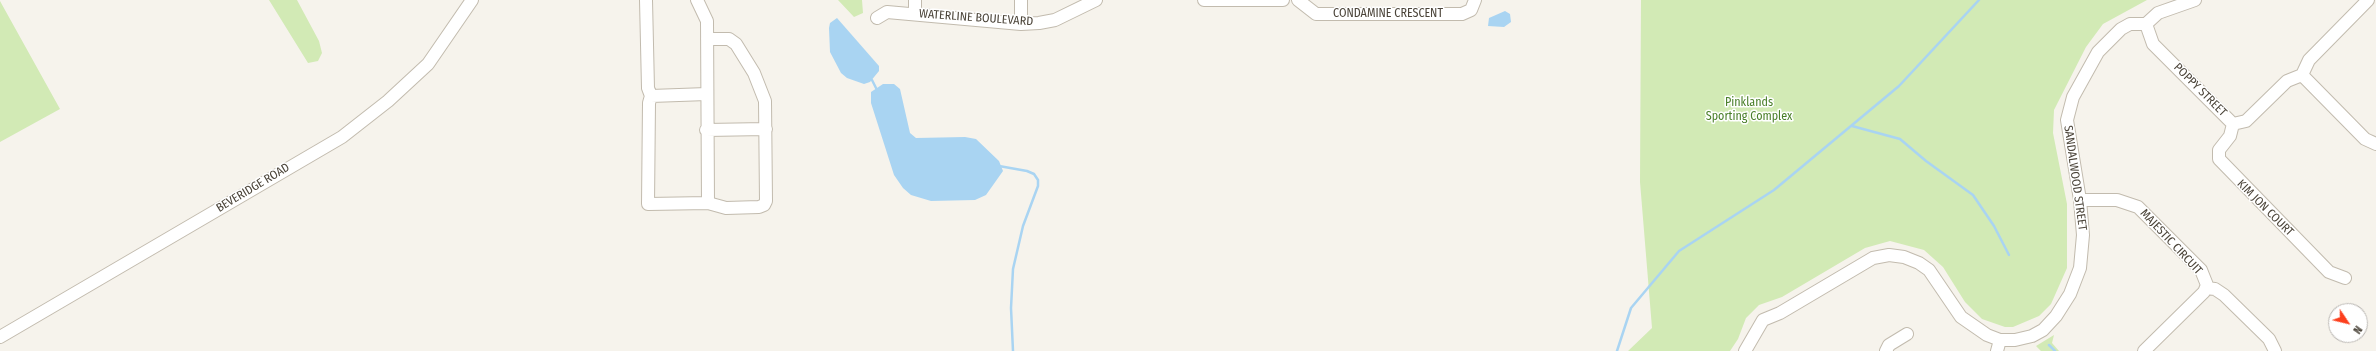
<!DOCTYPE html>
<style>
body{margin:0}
#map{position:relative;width:2376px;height:351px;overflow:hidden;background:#f6f3ec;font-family:"Fira Sans Condensed",sans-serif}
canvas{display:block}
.north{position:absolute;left:2328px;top:303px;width:40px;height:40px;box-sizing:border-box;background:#fff;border:1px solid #b7b4b0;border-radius:50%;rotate:125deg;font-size:11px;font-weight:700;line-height:16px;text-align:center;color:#4b4439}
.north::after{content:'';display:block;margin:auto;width:14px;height:18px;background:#fc3f1d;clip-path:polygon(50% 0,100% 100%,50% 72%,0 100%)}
</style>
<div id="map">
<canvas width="2376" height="351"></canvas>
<div class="north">N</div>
</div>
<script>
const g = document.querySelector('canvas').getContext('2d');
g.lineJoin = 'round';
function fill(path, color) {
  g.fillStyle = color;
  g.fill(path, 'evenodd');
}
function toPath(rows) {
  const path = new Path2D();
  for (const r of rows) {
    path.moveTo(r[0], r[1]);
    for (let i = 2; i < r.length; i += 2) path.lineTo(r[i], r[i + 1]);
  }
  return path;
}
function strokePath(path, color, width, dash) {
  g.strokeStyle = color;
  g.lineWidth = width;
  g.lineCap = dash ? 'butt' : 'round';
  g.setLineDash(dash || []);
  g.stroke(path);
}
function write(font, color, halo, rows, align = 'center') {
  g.font = font + ' "Fira Sans Condensed",sans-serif';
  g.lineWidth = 3;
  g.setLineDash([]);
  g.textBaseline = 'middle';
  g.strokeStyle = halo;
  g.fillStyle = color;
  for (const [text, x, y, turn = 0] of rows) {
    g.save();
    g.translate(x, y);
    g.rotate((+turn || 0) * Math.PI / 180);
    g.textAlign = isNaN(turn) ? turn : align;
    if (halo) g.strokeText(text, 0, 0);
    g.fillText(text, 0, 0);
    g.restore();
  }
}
fill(toPath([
 [269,0,297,0,319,41,322,53,318,61,308,63],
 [838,0,862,0,863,13,854,17],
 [1641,0,2147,0,2103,24,2086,47,2054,110,2053,133,2067,204,2067,268,2051,304,2039,316,2013,327,2005,327,1982,319,1965,302,1943,267,1924,250,1890,241,1865,248,1782,297,1759,305,1746,318,1738,339,1730,351,1628,351,1652,328,1640,182],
 [0,1,60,109,0,142],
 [2054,335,2052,343,2059,351,2041,351,2036,346]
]), '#d2eab5');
fill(toPath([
 [1505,11,1510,14,1511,22,1504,27,1488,26,1489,18],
 [837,18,879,66,879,71,870,82,864,84,847,78,841,73,830,52,829,28,830,23],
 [883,84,894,84,900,89,910,133,916,138,965,137,976,139,999,161,1003,171,986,195,975,200,931,201,911,195,903,188,894,175,871,103,871,92]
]), '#a9d4f2');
strokePath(toPath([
 [872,80,877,90],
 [1852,126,1900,139,1926,161,1973,195,1994,226,2009,255],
 [999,166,1027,171,1034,174,1038,180,1038,186,1023,226,1013,269,1011,308,1013,351],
 [2049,345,2055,351],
 [1617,351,1631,308,1679,251,1774,190,1899,86,1979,0]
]), '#a9d4f2', 2.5);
const minor = toPath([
 [646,0,648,88,651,96,649,103,648,204,708,203,726,208,759,207,764,205,766,201,765,101,754,73,736,44,729,39,707,39],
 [697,0,707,21,708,203],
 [915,0,915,14],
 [1021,0,1021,24],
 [1204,0,1283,0],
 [1298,0,1316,14,1462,14,1471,10,1475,0],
 [877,18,887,12,1021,24,1039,23,1055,20,1096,0],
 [2146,24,2153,44,2233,124,2246,121,2287,81,2302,75],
 [2302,75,2365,139,2376,144],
 [2302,75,2309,60,2368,0],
 [651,96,707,94],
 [2233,124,2230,136,2219,150,2219,159,2329,272,2345,278],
 [706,130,766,129],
 [2080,200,2117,200,2138,207,2201,270,2207,285,2204,292,2144,351],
 [2206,288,2215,289,2224,295,2269,339,2275,351],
 [0,337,342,137,388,101,428,64,472,0],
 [1745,351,1763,320,1780,313,1873,258,1889,255,1904,257,1919,263,1929,270,1961,317,1987,335,2000,340,2015,340,2032,336,2043,330,2056,316,2070,294,2080,268,2083,235,2080,200,2067,120,2073,97,2098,52,2121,29,2130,24,2146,24,2158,13,2195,0],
 [1886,351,1889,345,1907,334],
 [1997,351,2000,340]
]);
strokePath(minor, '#c2bbae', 14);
strokePath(minor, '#fff', 12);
write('12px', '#4b4439', '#fff', [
 ["CONDAMINE CRESCENT",1388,14],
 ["WATERLINE BOULEVARD",976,18,4],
 ["POPPY STREET",2200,90,45],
 ["SANDALWOOD STREET",2075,178,82],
 ["BEVERIDGE ROAD",253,188,-31],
 ["KIM JON COURT",2265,208,45],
 ["MAJESTIC CIRCUIT",2171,242,47]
]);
write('12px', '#4a7f2a', '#fff', [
 ["Pinklands",1749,103],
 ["Sporting Complex",1749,117]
]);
</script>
